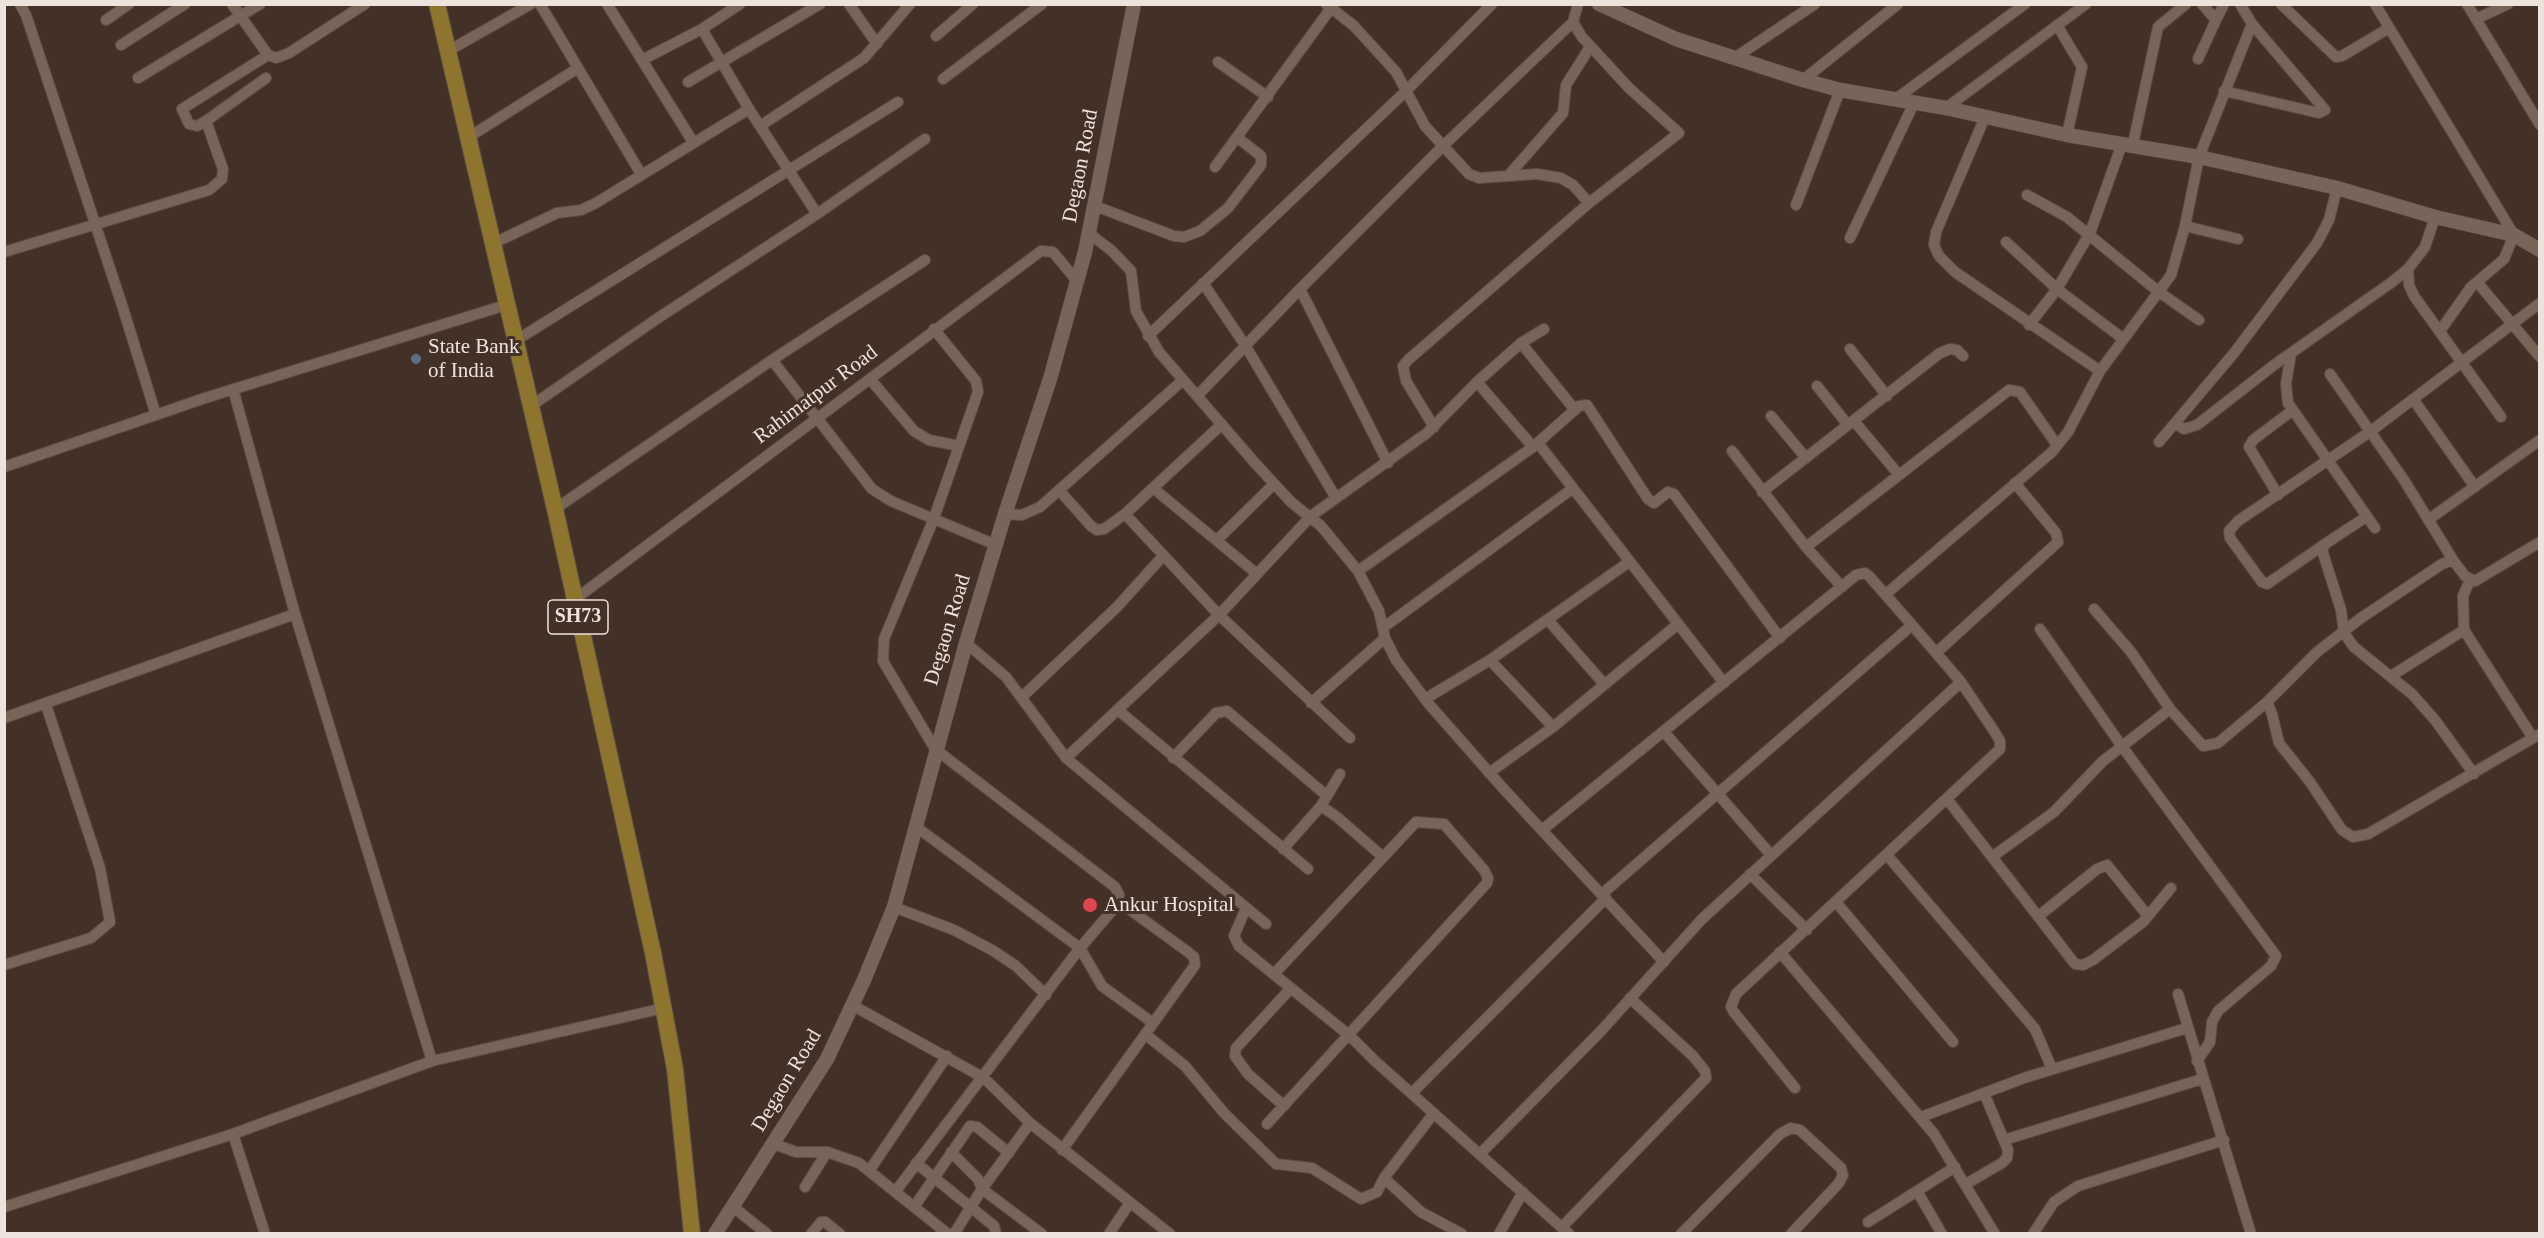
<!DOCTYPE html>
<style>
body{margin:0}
#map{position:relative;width:2544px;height:1238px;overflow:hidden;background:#433128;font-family:"Times New Roman",serif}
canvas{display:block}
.frame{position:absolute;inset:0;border:6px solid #eee2dc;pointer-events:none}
</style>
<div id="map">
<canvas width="2544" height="1238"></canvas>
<div class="frame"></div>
</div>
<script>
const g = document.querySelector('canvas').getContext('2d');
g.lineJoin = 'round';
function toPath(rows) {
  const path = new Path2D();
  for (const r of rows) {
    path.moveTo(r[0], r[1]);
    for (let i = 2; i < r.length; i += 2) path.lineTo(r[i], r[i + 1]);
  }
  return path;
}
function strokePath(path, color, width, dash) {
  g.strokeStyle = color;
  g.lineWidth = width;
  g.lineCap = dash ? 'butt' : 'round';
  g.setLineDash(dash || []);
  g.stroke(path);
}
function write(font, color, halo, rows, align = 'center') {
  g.font = font + ' "Times New Roman",serif';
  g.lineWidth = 6;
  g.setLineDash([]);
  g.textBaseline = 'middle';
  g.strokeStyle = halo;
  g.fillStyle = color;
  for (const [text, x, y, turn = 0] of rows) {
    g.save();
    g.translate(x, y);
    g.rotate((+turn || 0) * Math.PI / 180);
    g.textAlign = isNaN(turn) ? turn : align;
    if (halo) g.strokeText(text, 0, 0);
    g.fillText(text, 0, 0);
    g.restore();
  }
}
const minor = toPath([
 [20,4,26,15,122,305,156,415],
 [232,4,268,55],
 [540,4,578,68],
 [607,4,693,142],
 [849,4,877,44],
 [1326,4,1354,26,1396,72,1425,126,1469,174,1479,178,1537,174,1561,178,1573,185,1589,203],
 [2202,4,2216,20,2224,4],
 [2281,4,2336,57,2342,56,2389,28],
 [2375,4,2514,235,2504,259,2471,287,2440,331],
 [2467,4,2540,125],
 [2476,19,2508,4],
 [106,20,129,4],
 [2057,25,2082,67,2067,135],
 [702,29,740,4],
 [936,36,973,4],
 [121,45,185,4],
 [448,51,531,4],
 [1733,59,1815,4],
 [2198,59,2216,20],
 [642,60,702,29,749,109,817,214,925,139],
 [1218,62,1268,97],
 [138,78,260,4],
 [943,79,1042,4],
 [1803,80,1898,4],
 [688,82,820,4],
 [2224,91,2319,113,2325,110,2252,24,2240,4],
 [1897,98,2025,4],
 [1946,108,2086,4],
 [1985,117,1936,232,1934,245,1939,256,1955,272,2100,371],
 [206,121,197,126,189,124,182,109,268,55,276,58,289,53,365,4],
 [760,126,864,58,910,4],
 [469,137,578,68,641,174],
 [2133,144,2158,27,2186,4],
 [1215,167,1334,4],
 [1508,176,1563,113,1566,85,1590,47],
 [2027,195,2067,217,2159,292,2199,320],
 [1796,205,1840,90],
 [1095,206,1174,236,1184,237,1200,231,1228,208,1261,165,1261,156,1238,138],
 [2185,226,2238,239],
 [1090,234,1112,251,1131,271,1136,311,1159,352,1255,463,1291,502,1321,526,1358,571,1379,611,1385,638,1396,660,1428,703,1501,786,1664,962],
 [1850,238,1914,103],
 [2006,242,2057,289,2122,338],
 [494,243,557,213,581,210,596,203,749,109],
 [4,252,209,190,222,179,223,169,206,121,266,78],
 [2408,269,2409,285,2414,296,2501,417],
 [2477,282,2540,357],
 [1203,283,1245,345,1336,498],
 [2029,325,2057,289,2090,233,2122,144],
 [1148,336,1406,91,1492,4],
 [515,341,898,102],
 [1521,343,1575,410],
 [1850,349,1887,396],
 [2291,353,2286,384,2288,403,2375,528],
 [772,360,925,260],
 [2330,374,2404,480,2453,560],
 [870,379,914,431,929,440,959,446],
 [1477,382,1533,447],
 [1817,386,1848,425],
 [233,389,295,614,432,1061],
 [1198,395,1300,289],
 [2413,399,2475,487],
 [531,406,658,318,817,214],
 [1771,416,1806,458],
 [1854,421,1899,475],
 [2176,424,2184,429,2197,425,2274,365,2392,282,2408,269,2425,247,2435,217],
 [1434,427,1406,381,1403,366,1408,360,1589,203,1679,133,1629,88,1582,37,1573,22],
 [2159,442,2234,353,2317,243,2329,220,2337,188],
 [1538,443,1724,683],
 [1732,451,1806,547,1842,587],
 [1388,463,1300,289,1442,147,1573,22,1578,4],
 [4,467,205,398,506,305],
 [1153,488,1257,574],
 [1059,490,1091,526,1097,530,1104,529,1125,514,1222,424],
 [1762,492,1940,353,1950,349,1957,350,1963,356],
 [2278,495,2249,447,2253,440,2293,410],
 [555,509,772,360,872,489,891,501,996,545],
 [1005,514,1022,515,1040,507,1183,380],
 [1125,514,1219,615,1350,738],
 [2366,517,2325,544,2322,550,2341,610,2344,633,2354,647,2412,694,2435,720,2474,774],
 [2428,520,2540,440],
 [1217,540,1274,484],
 [2325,544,2267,584,2262,582,2230,538,2229,531,2238,521,2371,431,2540,303],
 [1806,547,2009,390,2020,392,2057,445],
 [1358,571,1533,447,1579,406,1587,405,1648,499,1654,503,1668,492,1674,494,1780,638],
 [2470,580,2463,596,2464,630,2533,738],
 [1886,594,2052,452,2068,432,2100,371,2171,275,2185,226,2199,157,2252,24],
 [574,600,1041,251,1053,252,1077,281],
 [1548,620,1604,684],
 [1384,627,1572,489],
 [2040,629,2121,745,2276,956,2271,966,2218,1011,2212,1022,2210,1042,2197,1061],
 [966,643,1006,677,1066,758,1266,924],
 [1937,652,2058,542,2056,533,2015,483],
 [1490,660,1553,727],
 [2391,676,2464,630],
 [1022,697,1117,607,1163,556],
 [1425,699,1490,660,1629,562],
 [2267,702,2272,714,2279,743,2310,782,2342,830,2353,837,2368,834,2540,734],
 [1311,703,1385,638],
 [2170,709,2203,746,2218,743,2267,702,2317,652,2361,618,2442,564,2453,560,2465,576,2475,581,2540,542],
 [1118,710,1308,869],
 [4,718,295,614],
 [1664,732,1771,855],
 [1066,758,1219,615,1311,516,1427,433,1477,382,1521,343,1544,329],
 [1173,758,1216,713,1227,711,1327,796],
 [1489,773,1553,727,1678,624],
 [1947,799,2075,964,2083,965,2093,960,2143,922,2171,888],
 [1321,806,1337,817,1383,857],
 [915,826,1080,948,1102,986,1153,1023],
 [1542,830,1856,575,1865,573,1869,576,1912,625],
 [1283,849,1321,806,1340,774],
 [1887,855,2035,1029,2052,1069],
 [1992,857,2054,812,2103,761,2170,709,2131,652,2094,609],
 [1750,874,1807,930],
 [1602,894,1912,625,1961,682,1994,731,2000,741,2000,749,1736,994,1731,1007,1733,1011,1795,1088],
 [1836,902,1953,1042],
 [894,907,954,930,992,950,1016,966,1046,995],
 [1246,908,1234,936,1239,946,1350,1036,1375,1061,1569,1234],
 [2040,915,2097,869,2107,865,2148,916],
 [1780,952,1934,1134,1995,1234],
 [4,965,91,938,110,922,100,868,46,705],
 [2178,994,2251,1234],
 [852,1005,984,1078,1030,1123,1170,1234],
 [1145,1034,1185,1066,1224,1113,1276,1164,1312,1168,1361,1199,1377,1192,1384,1178,1434,1113],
 [1412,1093,1606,898],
 [1284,1106,1248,1074,1235,1056,1236,1048,1291,988],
 [1921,1117,2024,1078,2187,1028],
 [1267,1124,1487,883,1488,878,1484,870,1444,824,1416,822,1274,974],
 [233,1134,265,1234],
 [2004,1140,2202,1079],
 [774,1144,796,1152,827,1152,859,1163,948,1234],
 [1062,1150,1195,965,1194,957,1188,952,1118,901],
 [951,1152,978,1179,982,1189,1042,1234],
 [1480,1154,1600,1032,1702,919,1961,682],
 [916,1163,994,1226,996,1234],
 [869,1171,947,1056],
 [1384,1178,1421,1212,1462,1234],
 [1966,1184,2002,1163,2007,1158,2008,1150,1984,1093],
 [805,1187,827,1152],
 [1917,1191,1942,1234],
 [895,1192,1080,948,1115,907,1119,895,1115,887,935,749,883,661,884,639,934,518,978,392,976,381,934,329],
 [732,1206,767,1234],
 [4,1207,233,1134,432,1061,664,1008],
 [914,1207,970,1126,977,1127,1009,1153],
 [1868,1222,1955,1167],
 [1562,1227,1706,1078,1705,1071,1693,1056,1630,998],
 [811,1234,821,1222,825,1222,840,1234],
 [954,1234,982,1189,1030,1123],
 [1109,1234,1129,1204],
 [1499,1234,1523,1192],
 [1681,1234,1780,1134,1791,1128,1800,1130,1841,1168,1843,1175,1839,1183,1791,1234],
 [2033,1234,2054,1202,2078,1186,2224,1140]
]);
const tertiary = toPath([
 [1599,4,1676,39,1803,80,1840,90,1946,108,2067,135,2199,157,2337,188,2435,217,2514,235,2540,250],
 [715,1234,827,1059,864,980,894,907,966,643,1005,514,1050,379,1085,252,1134,4]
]);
const primary = toPath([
 [437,4,555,509,653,953,675,1069,692,1234]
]);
strokePath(minor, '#5c4d45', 12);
strokePath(tertiary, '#5c4d45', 15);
strokePath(primary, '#5c4d45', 18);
strokePath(minor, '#79645a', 10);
strokePath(tertiary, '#79645a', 14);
strokePath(primary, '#8d752e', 16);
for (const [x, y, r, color] of [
 [416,359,6,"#5c6f8a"],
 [1090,905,8,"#e0444e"]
]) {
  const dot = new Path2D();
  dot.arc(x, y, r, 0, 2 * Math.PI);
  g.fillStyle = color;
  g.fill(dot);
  strokePath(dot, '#433128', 2);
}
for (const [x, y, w] of [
 [578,617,60]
]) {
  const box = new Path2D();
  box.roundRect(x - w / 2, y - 17, w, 34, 4.5);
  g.fillStyle = '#433128';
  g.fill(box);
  strokePath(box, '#eee2dc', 1.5);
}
write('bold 20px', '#eee2dc', null, [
 ["SH73",578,617]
]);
write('21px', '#eee2dc', '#433128', [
 ["Degaon Road",1081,166,-79],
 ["Rahimatpur Road",816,395,-37],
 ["Degaon Road",948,630,-73],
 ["Degaon Road",787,1081,-59]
]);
write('21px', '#eee2dc', '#433128', [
 ["State Bank",428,347],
 ["of India",428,371],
 ["Ankur Hospital",1104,905]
], 'left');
</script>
